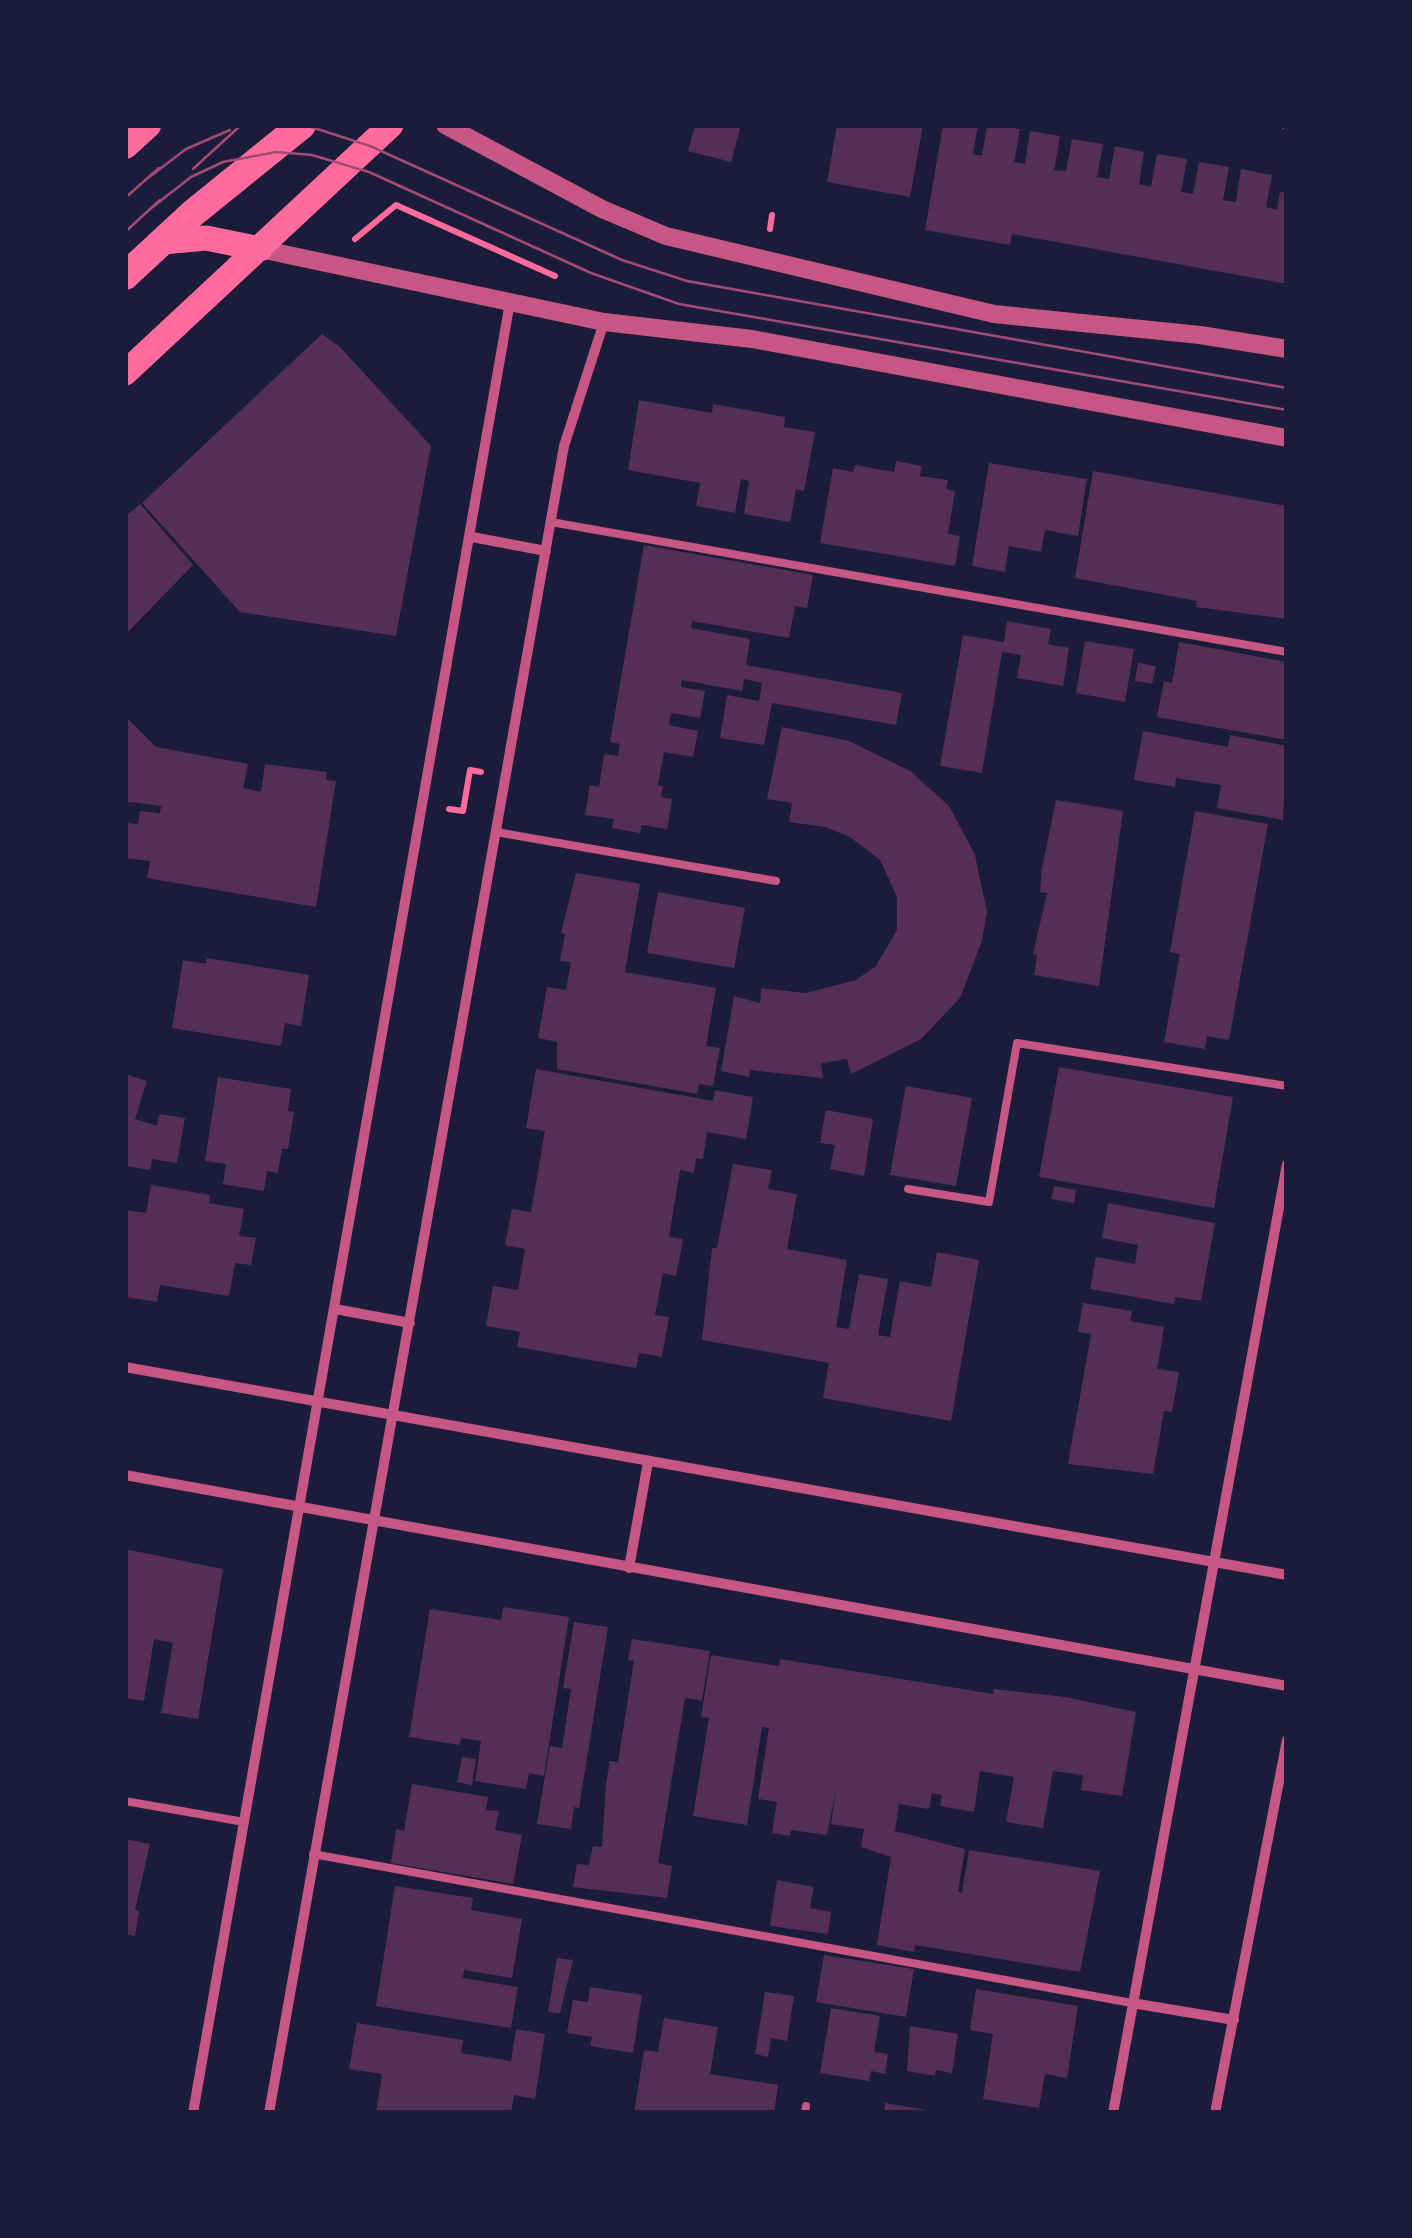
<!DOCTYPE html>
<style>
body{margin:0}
#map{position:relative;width:1412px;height:2238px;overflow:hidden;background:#1b1b3a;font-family:"Open Sans",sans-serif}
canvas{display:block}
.frame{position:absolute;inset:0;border:128px solid #1b1b3a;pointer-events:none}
</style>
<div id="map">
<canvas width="1412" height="2238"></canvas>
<div class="frame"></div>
</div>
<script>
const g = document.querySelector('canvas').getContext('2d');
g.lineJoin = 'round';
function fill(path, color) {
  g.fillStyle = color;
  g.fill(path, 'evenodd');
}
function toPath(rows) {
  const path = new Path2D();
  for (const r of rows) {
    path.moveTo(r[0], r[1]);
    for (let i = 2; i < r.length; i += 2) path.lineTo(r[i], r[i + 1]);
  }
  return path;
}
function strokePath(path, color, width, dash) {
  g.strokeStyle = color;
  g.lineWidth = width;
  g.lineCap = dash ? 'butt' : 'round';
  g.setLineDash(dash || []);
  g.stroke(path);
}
fill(toPath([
 [695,125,741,125,731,162,688,151],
 [837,125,923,125,910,197,827,182],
 [943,125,978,125,973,154,982,156,987,125,1020,129,1014,162,1025,164,1030,131,1060,136,1054,170,1066,171,1072,139,1103,144,1097,177,1109,179,1115,146,1144,152,1139,184,1151,187,1157,154,1187,159,1181,192,1193,194,1199,162,1229,167,1223,200,1236,202,1241,169,1272,175,1266,207,1277,210,1280,192,1287,193,1287,284,1012,234,1010,245,925,230],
 [322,334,340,347,431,446,396,636,240,612,142,503],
 [639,400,712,413,713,404,753,411,785,417,784,427,815,432,804,491,796,489,790,522,744,514,749,481,741,479,735,513,696,506,700,483,628,470],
 [896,461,922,466,920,476,948,480,946,489,955,491,948,534,960,536,955,566,820,543,833,468,853,472,855,465,894,472],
 [989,463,1087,479,1078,536,1045,530,1041,552,1009,546,1005,572,972,566],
 [1093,471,1287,506,1287,619,1196,607,1197,601,1075,578],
 [140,504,193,565,125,635,125,517],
 [644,545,813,575,807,608,795,606,789,638,692,621,691,628,750,639,746,665,902,693,896,725,772,703,764,745,720,738,727,695,759,701,762,683,744,679,742,691,682,680,681,687,705,691,700,718,671,713,669,725,698,731,693,757,664,752,658,785,663,786,661,797,672,799,667,829,642,825,640,833,612,828,614,819,585,815,590,785,599,787,604,754,618,756,620,744,610,742],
 [1007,621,1051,629,1048,644,1069,648,1063,686,1017,678,1021,655,1002,652,982,773,940,766,963,635,1004,642],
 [1085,641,1134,649,1125,702,1076,693],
 [1179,642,1287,662,1287,740,1157,717,1164,681,1172,683],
 [1138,663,1156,666,1152,684,1135,681],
 [125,716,156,747,248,764,243,788,261,792,265,764,327,772,326,780,336,781,316,907,147,878,150,861,125,858,127,823,138,824,140,811,160,813,161,806,129,802,125,807],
 [782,727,849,741,910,771,949,806,975,855,981,884,987,912,982,941,960,998,921,1039,851,1074,847,1059,821,1063,823,1078,750,1070,749,1077,721,1071,734,996,760,1003,761,988,806,993,856,980,876,966,897,930,897,897,880,860,850,837,825,827,789,822,792,803,767,799],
 [1143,731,1228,747,1230,735,1287,746,1283,820,1217,808,1221,785,1176,778,1175,787,1134,780],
 [1056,800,1123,811,1099,986,1034,975,1037,955,1033,954,1047,893,1040,892,1042,868],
 [1195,811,1268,824,1229,1040,1207,1036,1205,1049,1164,1042,1180,954,1170,952],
 [576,873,640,884,625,972,716,988,706,1046,720,1048,713,1086,699,1084,697,1094,557,1069,557,1042,538,1038,547,987,566,990,571,962,560,961,565,934,561,933],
 [658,892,745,908,734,968,647,953],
 [207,958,309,975,301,1026,285,1023,281,1046,172,1028,183,960,206,964],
 [1059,1067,1233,1097,1214,1208,1039,1177],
 [536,1069,713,1101,715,1090,753,1097,746,1139,707,1132,703,1159,696,1158,694,1173,680,1170,669,1237,683,1239,676,1276,663,1273,655,1315,669,1317,662,1357,639,1353,636,1368,517,1347,520,1332,486,1326,493,1286,518,1290,525,1249,505,1245,512,1209,531,1212,545,1131,526,1128],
 [125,1074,147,1081,135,1119,157,1126,159,1114,185,1118,177,1163,152,1159,150,1170,125,1166],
 [218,1077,291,1089,288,1111,294,1112,288,1149,282,1148,278,1173,267,1171,264,1191,223,1184,226,1164,205,1161],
 [906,1086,972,1098,956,1186,890,1175],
 [826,1110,873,1119,864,1176,830,1169,835,1145,820,1143],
 [733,1164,772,1170,768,1189,797,1194,787,1249,847,1260,836,1327,849,1329,859,1274,888,1279,878,1335,890,1337,900,1281,931,1287,937,1252,979,1260,951,1421,823,1398,829,1363,702,1340,712,1248,717,1248],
 [151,1185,210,1195,209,1203,244,1209,239,1236,256,1238,251,1265,235,1263,229,1296,160,1285,157,1302,125,1297,125,1210,146,1213],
 [1054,1186,1076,1190,1074,1203,1051,1199],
 [1108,1203,1215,1223,1201,1301,1175,1297,1174,1304,1090,1289,1096,1257,1135,1264,1138,1245,1102,1238],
 [1083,1303,1132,1311,1130,1321,1164,1327,1157,1369,1179,1372,1172,1412,1164,1411,1153,1474,1068,1464,1091,1334,1078,1332],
 [125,1549,223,1569,198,1719,161,1713,173,1643,154,1639,144,1701,125,1698],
 [503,1607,569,1617,544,1776,529,1773,526,1789,475,1781,481,1741,461,1738,460,1745,409,1737,430,1609,501,1620],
 [574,1622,608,1627,579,1808,574,1807,571,1829,537,1824,550,1746,562,1748,571,1689,563,1688],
 [632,1639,710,1651,702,1701,685,1698,658,1863,672,1866,667,1898,573,1887,577,1864,589,1865,593,1846,602,1847,606,1783,610,1761,618,1762,634,1661,628,1660],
 [711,1655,779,1666,780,1659,993,1694,994,1689,1065,1697,1136,1712,1122,1796,1081,1790,1083,1775,1053,1771,1043,1828,1006,1822,1014,1777,980,1771,974,1812,940,1806,942,1795,932,1793,929,1809,899,1804,895,1831,965,1849,958,1892,962,1893,969,1850,1100,1871,1080,1972,915,1945,914,1952,877,1945,891,1857,861,1847,864,1829,831,1824,836,1790,827,1835,791,1830,790,1836,772,1833,777,1802,758,1799,769,1728,762,1727,747,1825,693,1816,709,1718,701,1717],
 [462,1757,476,1759,472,1785,457,1782],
 [412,1784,488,1797,486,1810,499,1811,495,1830,522,1835,513,1884,391,1863,396,1829,404,1831],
 [125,1839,150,1844,135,1910,139,1911,135,1936,125,1934],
 [777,1880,814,1887,810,1908,831,1912,828,1934,770,1926],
 [395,1886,473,1898,471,1910,522,1919,512,1978,464,1970,463,1978,518,1987,511,2028,376,2006],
 [824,1955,914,1969,906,2017,816,2002],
 [557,1958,573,1960,560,2013,548,2012],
 [590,1987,642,1995,633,2053,590,2046,592,2037,567,2033,573,2000,588,2002],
 [976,1989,1078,2006,1067,2078,1045,2074,1039,2108,983,2099,993,2034,970,2030],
 [765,1992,794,1996,787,2041,771,2038,768,2057,755,2054],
 [831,2008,880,2016,874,2052,888,2054,885,2074,871,2071,869,2081,820,2073],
 [664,2018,718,2027,710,2074,778,2085,774,2113,634,2113,644,2050,658,2052],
 [357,2023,463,2040,461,2053,511,2061,516,2029,545,2034,535,2099,514,2095,511,2113,376,2113,382,2074,349,2069],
 [910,2026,958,2034,952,2073,936,2070,935,2076,907,2071],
 [885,2103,932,2111,932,2113,884,2113]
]), '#542f53');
strokePath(toPath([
 [770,229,772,215],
 [355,239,396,205,555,276],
 [449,809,463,811,470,770,481,772]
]), '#ff6b9d', 6);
strokePath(toPath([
 [1285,125,1287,127],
 [551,522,1287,652],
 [496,832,776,881],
 [908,1189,989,1202,1017,1043,1287,1086],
 [125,1801,244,1822],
 [313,1854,1132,2003],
 [805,2113,806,2106]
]), '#c65784', 8);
strokePath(toPath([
 [472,537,546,551],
 [335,1309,410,1323],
 [125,1367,1287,1575],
 [125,1475,1287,1686],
 [629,1568,648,1462],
 [1132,2003,1234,2020],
 [193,2113,510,302],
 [269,2113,564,446,604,322],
 [1113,2113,1287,1164],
 [1215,2113,1287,1740]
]), '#c65784', 10);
strokePath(toPath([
 [445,125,602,209,666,236,994,314,1200,335,1287,349],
 [260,249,604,322,752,339,1287,438]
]), '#c65784', 18);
strokePath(toPath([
 [163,242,206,238,260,249],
 [125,373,391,125]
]), '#ff6b9d', 25);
strokePath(toPath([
 [125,145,147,125],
 [125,276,192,214,302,125]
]), '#ff6b9d', 28);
strokePath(toPath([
 [305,125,370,146,622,260,687,281,1287,388],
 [193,169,241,125],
 [148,178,186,149,230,130],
 [125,198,159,168],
 [150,209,191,177,223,162,276,152,312,155,369,172,591,273,679,304,1287,410],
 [125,232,160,200]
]), '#a44b75', 2.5);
</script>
